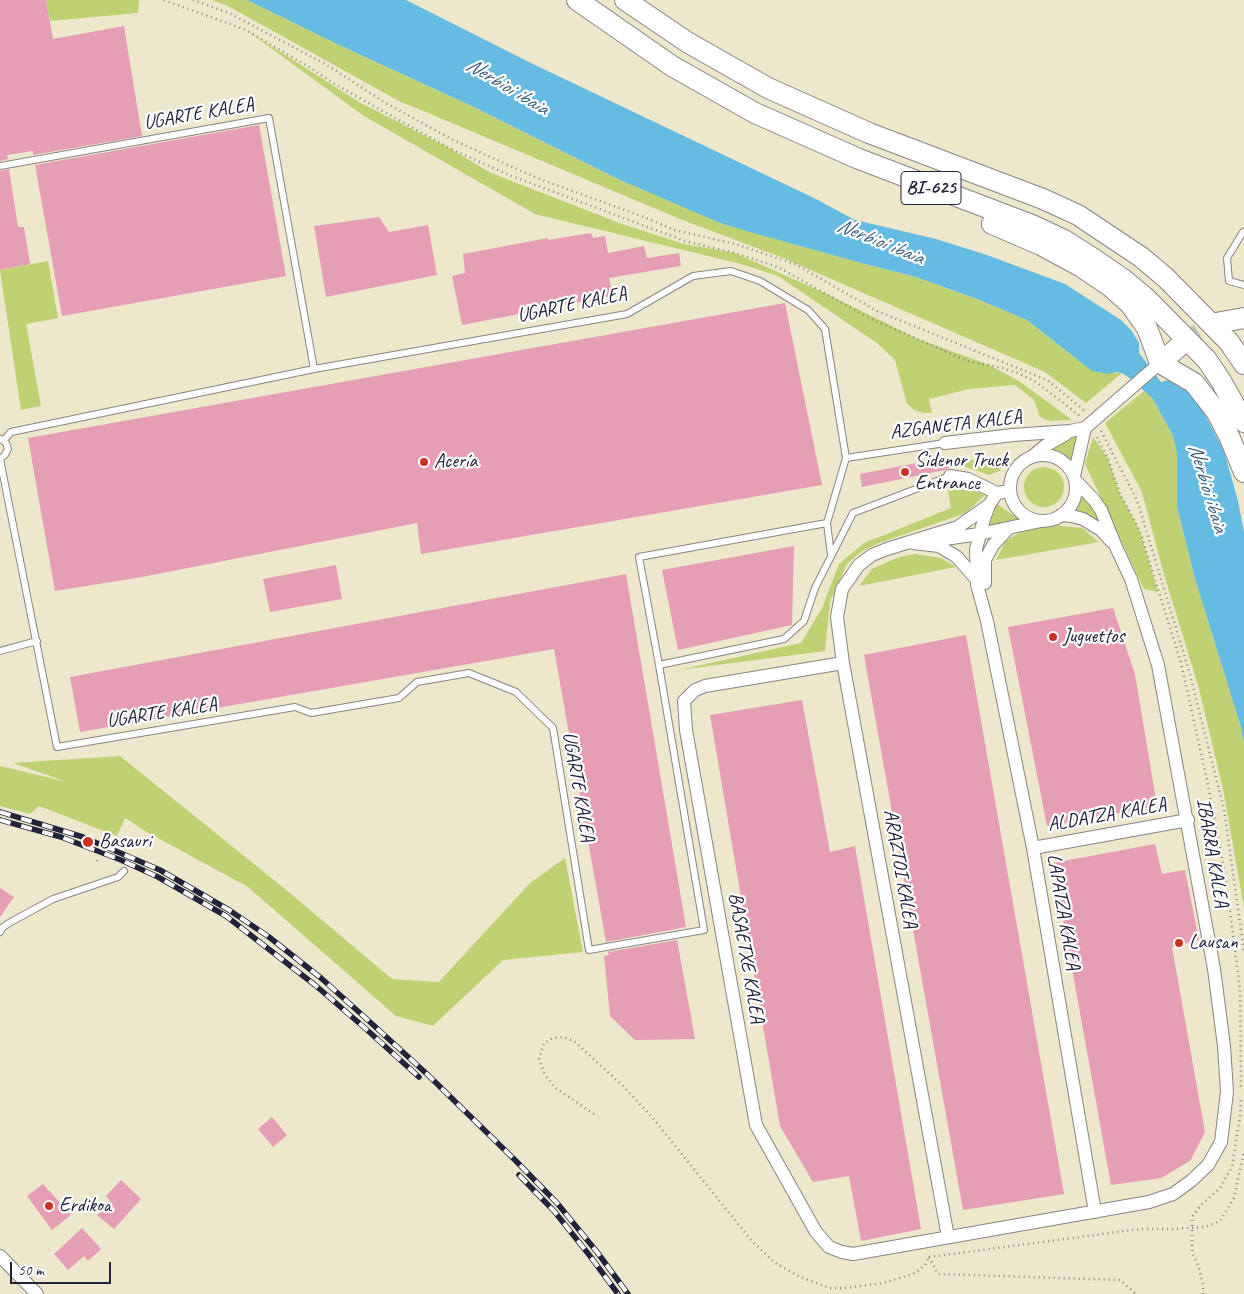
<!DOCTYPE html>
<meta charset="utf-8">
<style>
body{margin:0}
#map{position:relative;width:1244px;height:1294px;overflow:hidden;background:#ede7cb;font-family:Caveat,sans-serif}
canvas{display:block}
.scale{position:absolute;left:10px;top:1262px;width:101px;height:22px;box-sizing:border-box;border:2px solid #22223b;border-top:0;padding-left:6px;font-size:15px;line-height:18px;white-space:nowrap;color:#22223b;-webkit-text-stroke:4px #fff;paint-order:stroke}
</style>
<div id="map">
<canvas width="1244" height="1294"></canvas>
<div class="scale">50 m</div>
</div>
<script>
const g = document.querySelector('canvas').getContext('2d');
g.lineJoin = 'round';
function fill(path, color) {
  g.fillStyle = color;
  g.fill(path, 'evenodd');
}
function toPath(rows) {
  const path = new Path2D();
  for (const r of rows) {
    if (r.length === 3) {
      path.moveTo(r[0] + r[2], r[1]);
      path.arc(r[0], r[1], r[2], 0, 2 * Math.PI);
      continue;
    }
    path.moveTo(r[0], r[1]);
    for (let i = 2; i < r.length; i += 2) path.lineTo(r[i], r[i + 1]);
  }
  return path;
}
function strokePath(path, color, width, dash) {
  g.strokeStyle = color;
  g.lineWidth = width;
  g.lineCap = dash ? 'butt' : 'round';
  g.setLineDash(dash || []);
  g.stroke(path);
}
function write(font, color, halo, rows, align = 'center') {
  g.font = font + ' Caveat,sans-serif';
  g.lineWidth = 4.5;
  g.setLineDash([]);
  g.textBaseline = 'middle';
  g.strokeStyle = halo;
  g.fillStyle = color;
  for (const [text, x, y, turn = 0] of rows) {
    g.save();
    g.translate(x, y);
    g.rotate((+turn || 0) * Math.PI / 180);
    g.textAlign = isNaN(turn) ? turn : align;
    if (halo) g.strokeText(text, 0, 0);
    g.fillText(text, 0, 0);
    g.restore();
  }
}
fill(toPath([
 [46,0,139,0,138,13,50,21],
 [212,0,247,0,339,45,474,107,618,179,723,224,861,263,916,277,977,299,1027,320,1078,360,1101,373,1122,373,1086,403,1045,372,783,258,680,219,397,100,228,6],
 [246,30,359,102,451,149,491,173,622,224,684,244,735,253,827,294,916,338,989,365,1019,381,1072,420,1050,421,1040,417,1034,400,1015,385,969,389,929,399,932,413,923,413,914,410,907,404,895,360,877,343,778,276,741,264,535,214,364,116],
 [48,261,58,318,26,324,41,406,21,410,0,270],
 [1144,391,1153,399,1173,436,1177,453,1177,507,1195,579,1240,724,1244,743,1244,908,1223,789,1199,689,1163,571,1142,492,1105,423],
 [1082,433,1073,461,1051,448],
 [1093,437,1108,459,1120,494,1140,531,1158,592,1144,589,1085,464],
 [1004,456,1000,471,989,475,966,467,957,466,957,462],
 [1044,487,20],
 [947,483,962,486,985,495,966,513,879,543,862,551,847,564,830,602,825,651,679,670,801,643,822,608,839,564,864,543,951,508],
 [1083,496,1100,521,1076,510],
 [997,504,1019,519,988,527],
 [1053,525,1082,528,1099,542,996,560,1005,542,1018,533],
 [915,554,941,558,956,567,859,586,872,569,899,557],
 [120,756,285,889,392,979,439,982,530,883,565,858,583,952,503,960,433,1026,396,1016,248,887,145,831,115,811,125,818,117,836,39,806,30,814,0,806,0,766,67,782,13,763]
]), '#c0d173');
fill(toPath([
 [247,0,406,0,533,64,816,199,855,220,936,239,987,255,1065,284,1121,320,1131,330,1139,343,1139,353,1161,382,1168,380,1176,381,1193,392,1224,451,1238,501,1244,532,1244,743,1240,724,1195,579,1177,507,1177,453,1173,436,1153,399,1131,379,1122,373,1116,372,1109,374,1092,371,1027,320,977,299,916,277,861,263,750,232,723,224,699,214,618,179,474,107,339,45]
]), '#66bbe3');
fill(toPath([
 [0,0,46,0,53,39,124,26,142,136,33,155,33,151,7,155,8,159,0,161],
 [259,125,286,276,62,316,35,165],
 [9,169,18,227,24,227,30,264,0,270,0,171],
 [379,217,389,232,428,225,437,275,326,297,314,226],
 [591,233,593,238,605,236,608,253,644,246,647,258,679,253,681,266,609,278,613,296,462,325,452,276,465,273,463,254,548,238,548,240],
 [785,303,822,485,421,554,417,523,142,577,55,591,28,438],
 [947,457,949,468,945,470,862,487,860,474],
 [794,546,792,625,678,650,662,570],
 [336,565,342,599,270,612,263,579],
 [626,574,686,927,606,942,554,649,80,732,70,677],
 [1113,608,1135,674,1157,806,1047,826,1008,627],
 [966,635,1064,1194,963,1210,864,655],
 [802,700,830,852,855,846,921,1229,861,1241,849,1176,813,1182,780,1126,710,715],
 [1155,844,1162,874,1185,870,1199,940,1172,947,1205,1132,1190,1161,1161,1178,1111,1185,1053,863],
 [0,888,14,897,0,917],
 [677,940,695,1039,635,1040,610,1016,604,956,609,955,608,952],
 [272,1117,287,1135,273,1147,258,1129],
 [121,1180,141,1199,114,1229,97,1215,111,1202,106,1196],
 [43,1184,71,1215,52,1230,27,1196],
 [82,1228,101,1249,88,1261,84,1256,68,1270,54,1254]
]), '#e69eb5');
strokePath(toPath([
 [1182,344,1216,323]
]), '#c4c0ae', 20, [20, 10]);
const service = toPath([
 [0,166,269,118,314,369],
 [1243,232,1227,258,1229,281,1244,285],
 [4,440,11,432,314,369,627,314,693,276,731,271,760,281,808,310,825,329,846,458,827,523,831,555],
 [846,458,945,443],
 [0,459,57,747,295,707,311,713,399,698,417,682,469,673,516,692,553,728,589,950,704,930,659,665,784,639,804,621,815,588,853,513,950,476],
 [0,459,5,455,8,449,6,443,1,439],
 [0,651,37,641],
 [659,665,639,557,827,523],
 [0,932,2,928,9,923,53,899,118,877,124,871]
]);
const minor = toPath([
 [945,443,1013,435,1070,431,1085,428,1160,363],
 [1043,488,33],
 [1033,456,1045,446,1066,434],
 [950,476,968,479,997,493,1004,492],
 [1074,476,1085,428],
 [997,493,989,505,984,519,976,549,977,585,987,621,1033,848,1095,1212],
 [1061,515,1072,516,1083,519,1101,530,1111,541],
 [938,540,979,534,1041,521],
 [913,543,939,546,957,557,977,580],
 [985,583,985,560,993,545,1009,528],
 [843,663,705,686,695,690,684,701,686,730,756,1125,816,1232,829,1247,842,1252,853,1254,1149,1202,1173,1194,1191,1181,1208,1165,1221,1142,1227,1092,1224,1046,1214,969,1158,665,1131,579,1116,547,1101,510,1094,500,1075,480],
 [1033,848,1188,820],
 [948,1237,843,663,837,617,842,589,859,565,872,555,887,549,958,527,989,505],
 [0,1256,37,1294]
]);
const primary = toPath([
 [577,0,672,66,755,113,859,159,1032,225,1064,240,1094,259,1123,279,1147,299,1207,360,1221,381,1244,422],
 [625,0,687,42,768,88,869,133,1043,199,1078,215,1141,257,1166,278,1229,342,1244,364],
 [992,224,1041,245,1080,266,1111,287,1130,304,1147,328,1160,363,1194,383,1216,411,1229,436,1244,472],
 [1216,323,1244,318],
 [1160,363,1182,344]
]);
strokePath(service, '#888483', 8);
strokePath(minor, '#888483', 14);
strokePath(primary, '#888483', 22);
strokePath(toPath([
 [164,0,246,30,309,67,338,86,451,149,509,175,685,241,735,253,778,267,867,317,967,361,1003,368,1020,374,1036,382,1080,416],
 [193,0,229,13,327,65,384,102,453,140,537,178,644,217,674,230,735,244,795,264,877,311,1047,380,1085,411],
 [1101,431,1137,500,1189,671,1224,809,1244,952],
 [1097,437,1108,459,1120,494,1140,531,1181,663,1207,780,1226,880,1240,989,1241,1087],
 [97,861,99,858],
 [594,1114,554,1087,544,1073,539,1059,544,1043,553,1038,564,1037,575,1042,623,1086,652,1117,751,1240,774,1262,798,1276,829,1288,845,1288,883,1283,916,1273,925,1265,929,1257],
 [929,1257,1140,1229,1173,1229,1205,1227,1220,1221,1234,1198,1244,1151],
 [929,1257,938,1274,1120,1280,1136,1294],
 [1203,1294,1203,1284,1198,1265,1192,1252,1192,1217,1201,1205,1220,1188,1232,1167,1240,1117,1241,1098]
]), '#888483', 2.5, [1, 4]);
strokePath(service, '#fff', 6);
strokePath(minor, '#fff', 12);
strokePath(primary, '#fff', 20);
const rail = toPath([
 [0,812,83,837,160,870,229,910,269,937,321,978,370,1022,428,1075,517,1162,557,1203,597,1252,628,1294],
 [0,820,61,837,121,860,158,877,226,916,315,985,366,1029,419,1077],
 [519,1175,554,1211,590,1256,618,1294]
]);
strokePath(rail, '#22223b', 5.5);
strokePath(rail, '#fff', 4, [11]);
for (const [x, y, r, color] of [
 [424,462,5,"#c8321e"],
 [905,472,5,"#c8321e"],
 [1053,637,5,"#c8321e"],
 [88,842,6,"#c8321e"],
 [1179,943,5,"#c8321e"],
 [49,1206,5,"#c8321e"]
]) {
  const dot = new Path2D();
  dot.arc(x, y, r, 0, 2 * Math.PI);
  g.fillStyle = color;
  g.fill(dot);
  strokePath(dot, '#fff', 2);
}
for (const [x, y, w] of [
 [931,188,60]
]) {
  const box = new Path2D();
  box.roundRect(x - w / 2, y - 16.5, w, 33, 4);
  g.fillStyle = '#fff';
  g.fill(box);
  strokePath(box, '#22223b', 1);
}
write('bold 19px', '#22223b', null, [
 ["BI-625",931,188]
]);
write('20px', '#22223b', '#fff', [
 ["UGARTE KALEA",199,114,-10],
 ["UGARTE KALEA",572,305,-12],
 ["AZGANETA KALEA",956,425,-7],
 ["UGARTE KALEA",162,713,-9],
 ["UGARTE KALEA",578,787,80],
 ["ALDATZA KALEA",1107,815,-10],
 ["IBARRA KALEA",1212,853,80],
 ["ARAZTOI KALEA",900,869,80],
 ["LAPATZA KALEA",1063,912,80],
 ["BASAETXE KALEA",746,958,80]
]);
write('20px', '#22223b', '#fff', [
 ["Sidenor Truck",915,461],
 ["Entrance",915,484],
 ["Acería",434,462],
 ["Juguettos",1063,637],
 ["Basauri",99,842],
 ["Lausan",1189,943],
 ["Erdikoa",59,1206]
], 'left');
write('italic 21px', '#3d5f7e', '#fff', [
 ["Nerbioi ibaia",507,87,31],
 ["Nerbioi ibaia",880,242,22],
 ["Nerbioi ibaia",1207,488,73]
]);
</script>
